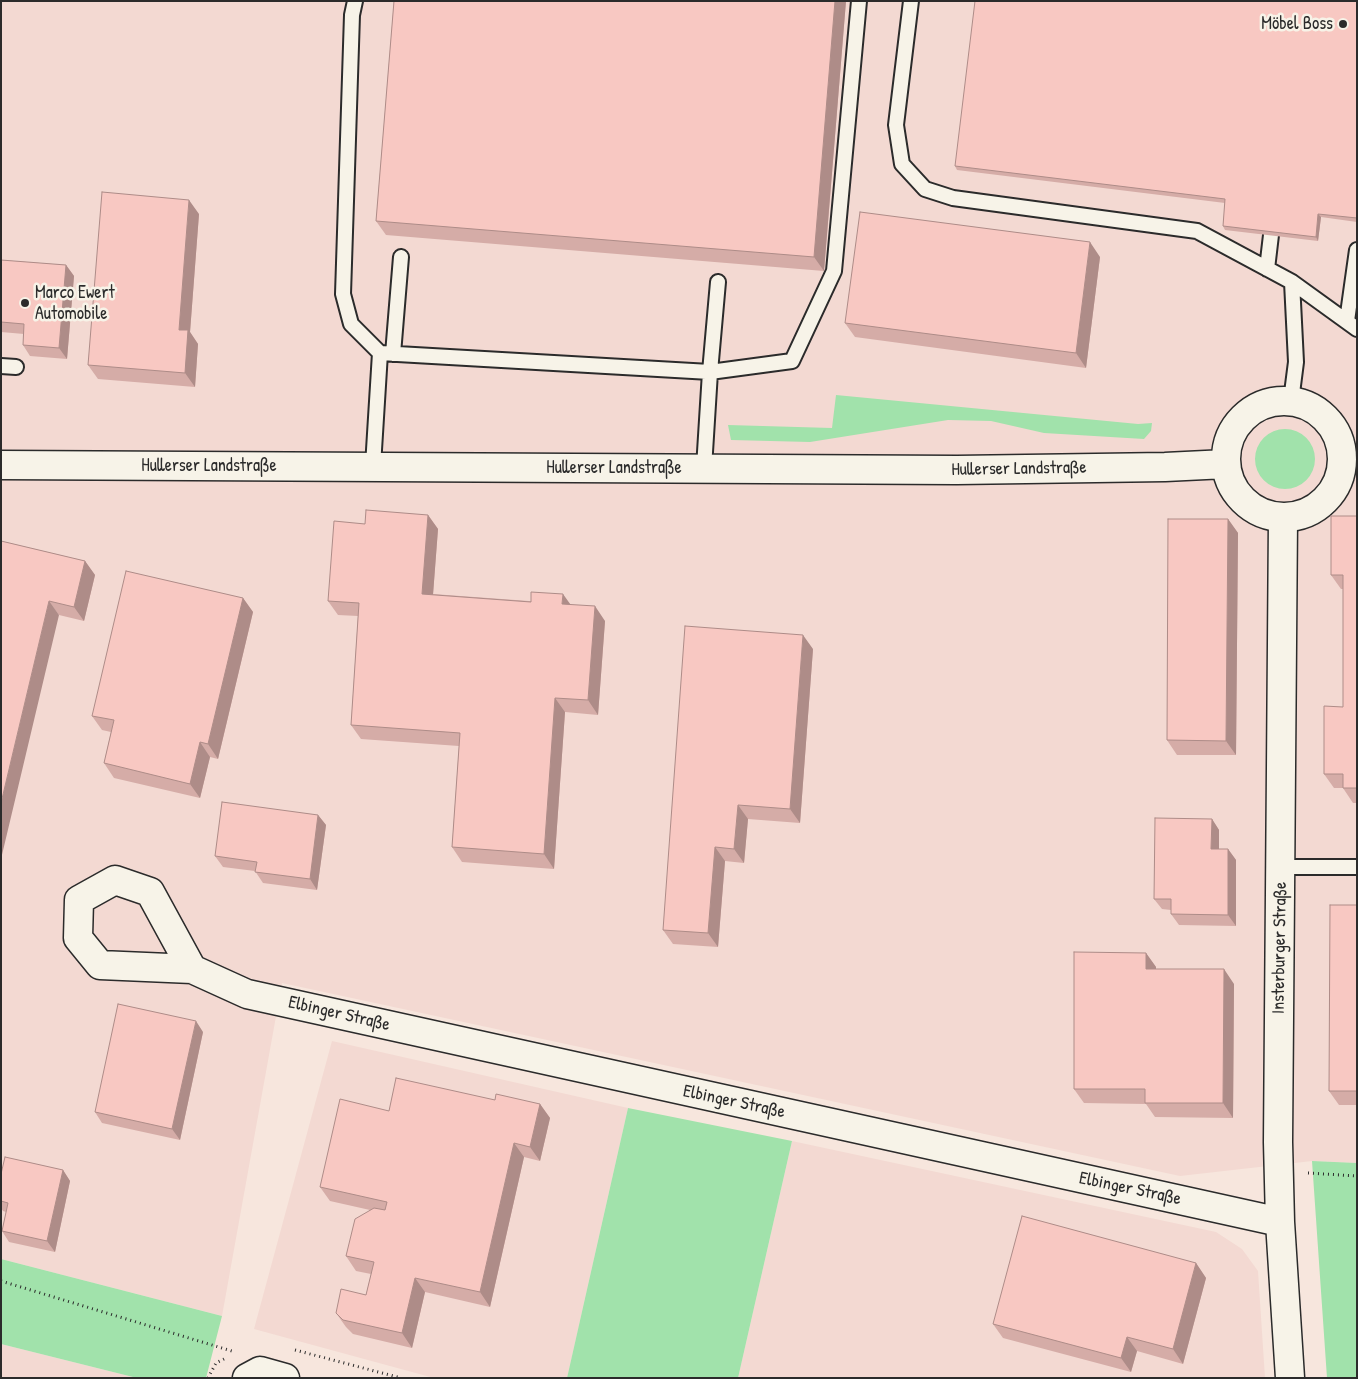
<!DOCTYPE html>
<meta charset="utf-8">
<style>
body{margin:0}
#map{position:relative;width:1358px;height:1379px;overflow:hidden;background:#f7e6dd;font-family:"Patrick Hand",sans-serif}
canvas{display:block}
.frame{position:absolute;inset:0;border:2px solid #2b2b2b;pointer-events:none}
</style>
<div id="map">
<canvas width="1358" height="1379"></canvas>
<div class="frame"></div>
</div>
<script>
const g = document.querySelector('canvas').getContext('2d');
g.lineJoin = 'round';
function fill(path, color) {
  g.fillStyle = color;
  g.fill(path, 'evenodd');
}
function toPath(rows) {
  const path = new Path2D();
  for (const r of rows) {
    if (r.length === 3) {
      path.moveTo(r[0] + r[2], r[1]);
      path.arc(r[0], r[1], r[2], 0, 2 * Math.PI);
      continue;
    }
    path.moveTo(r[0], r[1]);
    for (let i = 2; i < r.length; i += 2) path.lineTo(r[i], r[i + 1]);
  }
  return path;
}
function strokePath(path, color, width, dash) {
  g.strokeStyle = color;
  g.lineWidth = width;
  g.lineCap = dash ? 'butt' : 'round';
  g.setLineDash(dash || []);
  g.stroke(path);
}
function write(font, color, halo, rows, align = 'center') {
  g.font = font + ' "Patrick Hand",sans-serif';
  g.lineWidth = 5;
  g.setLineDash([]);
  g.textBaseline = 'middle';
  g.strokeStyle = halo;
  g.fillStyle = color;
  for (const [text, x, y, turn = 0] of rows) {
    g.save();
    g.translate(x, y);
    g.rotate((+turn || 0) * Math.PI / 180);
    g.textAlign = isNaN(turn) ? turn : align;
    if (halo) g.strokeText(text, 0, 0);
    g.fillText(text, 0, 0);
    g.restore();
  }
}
fill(toPath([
 [1,1,1357,1,1357,1163,1312,1161,1180,1176,282,983,222,1316,1,1259],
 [332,1041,628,1108,567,1378,434,1378,254,1329],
 [792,1141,1216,1232,1242,1249,1258,1271,1265,1378,738,1378],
 [1,1344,137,1378,1,1378]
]), '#f3d9d2');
fill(toPath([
 [836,395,1138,424,1152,423,1151,431,1144,439,1044,433,991,421,948,420,810,442,731,440,728,425,832,428],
 [1285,459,30],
 [628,1108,792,1141,738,1378,567,1378],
 [1312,1161,1357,1163,1357,1378,1327,1378],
 [1,1259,222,1316,206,1378,137,1378,1,1344]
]), '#a1e2ab');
const lane = toPath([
 [355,1,352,15,343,294,351,324,380,353],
 [911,1,896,125,902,164,925,189,953,198,1197,231,1292,282,1357,329],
 [1267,269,1271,235],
 [718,282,710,372,792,361,834,271,859,1],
 [1347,321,1357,250],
 [393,354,401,257],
 [1,366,16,367],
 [1291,401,1296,362,1292,282],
 [373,466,380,353,710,372,704,468],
 [1281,867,1357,867]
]);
const street = toPath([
 [1283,518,1278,1142,1280,1222,1290,1378],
 [192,969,150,892,115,880,79,900,78,938,100,965,192,969,247,994,1280,1222],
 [247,1378,260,1371,285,1378]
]);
const secondary = toPath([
 [1284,459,58],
 [1,465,957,470,1165,467,1226,464]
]);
strokePath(lane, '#2b2b2b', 18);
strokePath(street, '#2b2b2b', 31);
strokePath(secondary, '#2b2b2b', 31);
strokePath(toPath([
 [1308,1173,1357,1176],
 [1,1281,235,1352],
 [295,1350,401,1378],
 [208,1378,216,1363,226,1358]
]), '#2b2b2b', 3, [1, 4]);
strokePath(lane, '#f7f3e8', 14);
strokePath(street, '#f7f3e8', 28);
strokePath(secondary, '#f7f3e8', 28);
fill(toPath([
 [394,1,846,1,824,271,386,235,376,221],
 [1357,1,1357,222,1321,217,1318,241,1225,230,1223,226,1225,203,957,170,955,166],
 [199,214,190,332,198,344,195,387,98,379,88,365],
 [1100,257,1086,368,855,337,845,323],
 [1,260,66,265,74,276,67,359,30,356,23,345,24,334,1,332],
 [428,515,438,529,433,594,570,604,605,621,598,715,565,712,554,869,462,862,452,847,459,746,361,739,351,725,358,616,338,615,328,601,365,524],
 [1357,516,1357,803,1353,803,1343,788,1334,788,1324,774,1343,707,1343,589,1341,589,1331,575],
 [1228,519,1238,533,1236,755,1177,755,1167,740],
 [1,541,85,561,95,575,84,621,59,615],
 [243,598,253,612,218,759,210,757,200,798,114,778,104,763,111,732,102,730,92,716],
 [813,649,800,823,748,819,744,863,725,861,718,947,673,944,663,930],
 [318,815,326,825,317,890,263,883,255,871,223,867,215,856],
 [1212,819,1219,830,1219,849,1228,849,1236,860,1236,926,1179,925,1171,914,1171,910,1162,909,1154,899],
 [1357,905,1357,1105,1339,1105,1329,1091],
 [1146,953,1156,967,1156,969,1234,984,1233,1118,1155,1117,1146,1104,1084,1103,1074,1089],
 [203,1032,180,1140,102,1123,95,1112],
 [495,1100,540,1104,550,1118,540,1161,524,1157,490,1307,425,1292,412,1348,353,1334,346,1327,336,1313,366,1295,371,1274,356,1271,346,1256,370,1210,330,1201,320,1187,389,1111],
 [63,1170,70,1181,55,1252,9,1242,2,1231,6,1212,3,1211,1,1208,1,1174],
 [1196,1263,1206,1278,1183,1364,1137,1351,1131,1372,1003,1338,993,1324]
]), '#d5aca7');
fill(toPath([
 [835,1,846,1,824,271,814,257],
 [189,200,199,214,190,332,198,344,195,387,185,373,179,330],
 [1318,214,1321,217,1318,241,1316,237],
 [1090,242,1100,257,1086,368,1076,353],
 [66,265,74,276,67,359,59,348],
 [428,515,438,529,432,608,422,594],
 [1228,519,1238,533,1236,755,1226,741],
 [85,561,95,575,84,621,74,607],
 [563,594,573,608,562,604],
 [243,598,253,612,218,759,208,744],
 [49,601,59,615,1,859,1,803],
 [595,606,605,621,598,715,588,700],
 [803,635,813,649,800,823,790,809],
 [555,698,565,712,554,869,544,854],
 [200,742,210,757,200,798,190,784],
 [738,805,748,819,744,863,734,849],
 [318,815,326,825,317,890,310,879],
 [1212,819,1219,830,1219,860,1211,849],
 [715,847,725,861,718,947,708,933],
 [1228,849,1236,860,1236,926,1228,915],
 [1146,953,1156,967,1156,983,1146,969],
 [1224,969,1234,984,1233,1118,1223,1103],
 [196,1021,203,1032,180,1140,172,1129],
 [540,1104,550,1118,540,1161,530,1147],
 [514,1143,524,1157,490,1307,480,1292],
 [63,1170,70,1181,55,1252,47,1241],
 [1196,1263,1206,1278,1183,1364,1173,1349],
 [415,1278,425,1292,412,1348,402,1333],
 [1127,1337,1137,1351,1131,1372,1121,1358]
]), '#ae8c88');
const building = toPath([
 [394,1,835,1,814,257,376,221,394,1],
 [975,1,1357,1,1357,218,1318,214,1316,237,1223,226,1225,199,955,166,975,1],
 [102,192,189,200,179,330,188,330,185,373,88,365,102,192],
 [860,212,1090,242,1076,353,845,323,860,212],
 [1,260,66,265,59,348,23,345,24,324,1,322,1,260],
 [366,510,428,515,422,594,531,602,531,592,563,594,562,604,595,606,588,700,555,698,544,854,452,847,460,733,351,725,359,603,328,601,334,521,365,524,366,510],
 [1331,516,1357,516,1357,788,1343,788,1343,774,1324,774,1324,706,1343,707,1343,575,1331,575,1331,516],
 [1168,519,1228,519,1226,741,1167,740,1168,519],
 [1,541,85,561,74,607,49,601,1,803,1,541],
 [126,571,243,598,208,744,200,742,190,784,104,763,114,720,92,716,126,571],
 [685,626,803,635,790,809,738,805,734,849,715,847,708,933,663,930,685,626],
 [222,802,318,815,310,879,255,872,257,862,215,856,222,802],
 [1155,818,1212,819,1211,849,1228,849,1228,915,1171,914,1171,899,1154,899,1155,818],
 [1330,905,1357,905,1357,1091,1329,1091,1330,905],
 [1074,952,1146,953,1146,969,1224,969,1223,1103,1145,1103,1145,1089,1074,1089,1074,952],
 [118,1004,196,1021,172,1129,95,1112,118,1004],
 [396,1078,495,1100,496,1094,540,1104,530,1147,514,1143,480,1292,415,1278,402,1333,343,1320,336,1313,341,1289,366,1295,374,1262,346,1256,355,1219,374,1208,385,1210,387,1202,320,1187,340,1099,389,1111,396,1078],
 [5,1157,63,1170,47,1241,2,1231,8,1203,1,1201,1,1174,5,1157],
 [1022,1216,1196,1263,1173,1349,1127,1337,1121,1358,993,1324,1022,1216]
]);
fill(building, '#f8c8c2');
strokePath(building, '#ae8c88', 1);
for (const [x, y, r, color] of [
 [1343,24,5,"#2b2b2b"],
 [25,303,5,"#2b2b2b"]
]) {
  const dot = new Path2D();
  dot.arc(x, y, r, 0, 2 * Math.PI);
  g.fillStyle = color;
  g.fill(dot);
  strokePath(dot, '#f7f3e8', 2);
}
write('18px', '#2b2b2b', '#f7f3e8', [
 ["Möbel Boss",1333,24],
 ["Marco Ewert",35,293,"left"],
 ["Automobile",35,314,"left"]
], 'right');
write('18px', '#2b2b2b', '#f7f3e8', [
 ["Hullerser Landstraße",209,466],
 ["Hullerser Landstraße",614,468],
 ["Hullerser Landstraße",1019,469,-1],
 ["Insterburger Straße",1280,948,-89],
 ["Elbinger Straße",339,1014,13],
 ["Elbinger Straße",734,1102,12],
 ["Elbinger Straße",1130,1189,12]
]);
</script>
